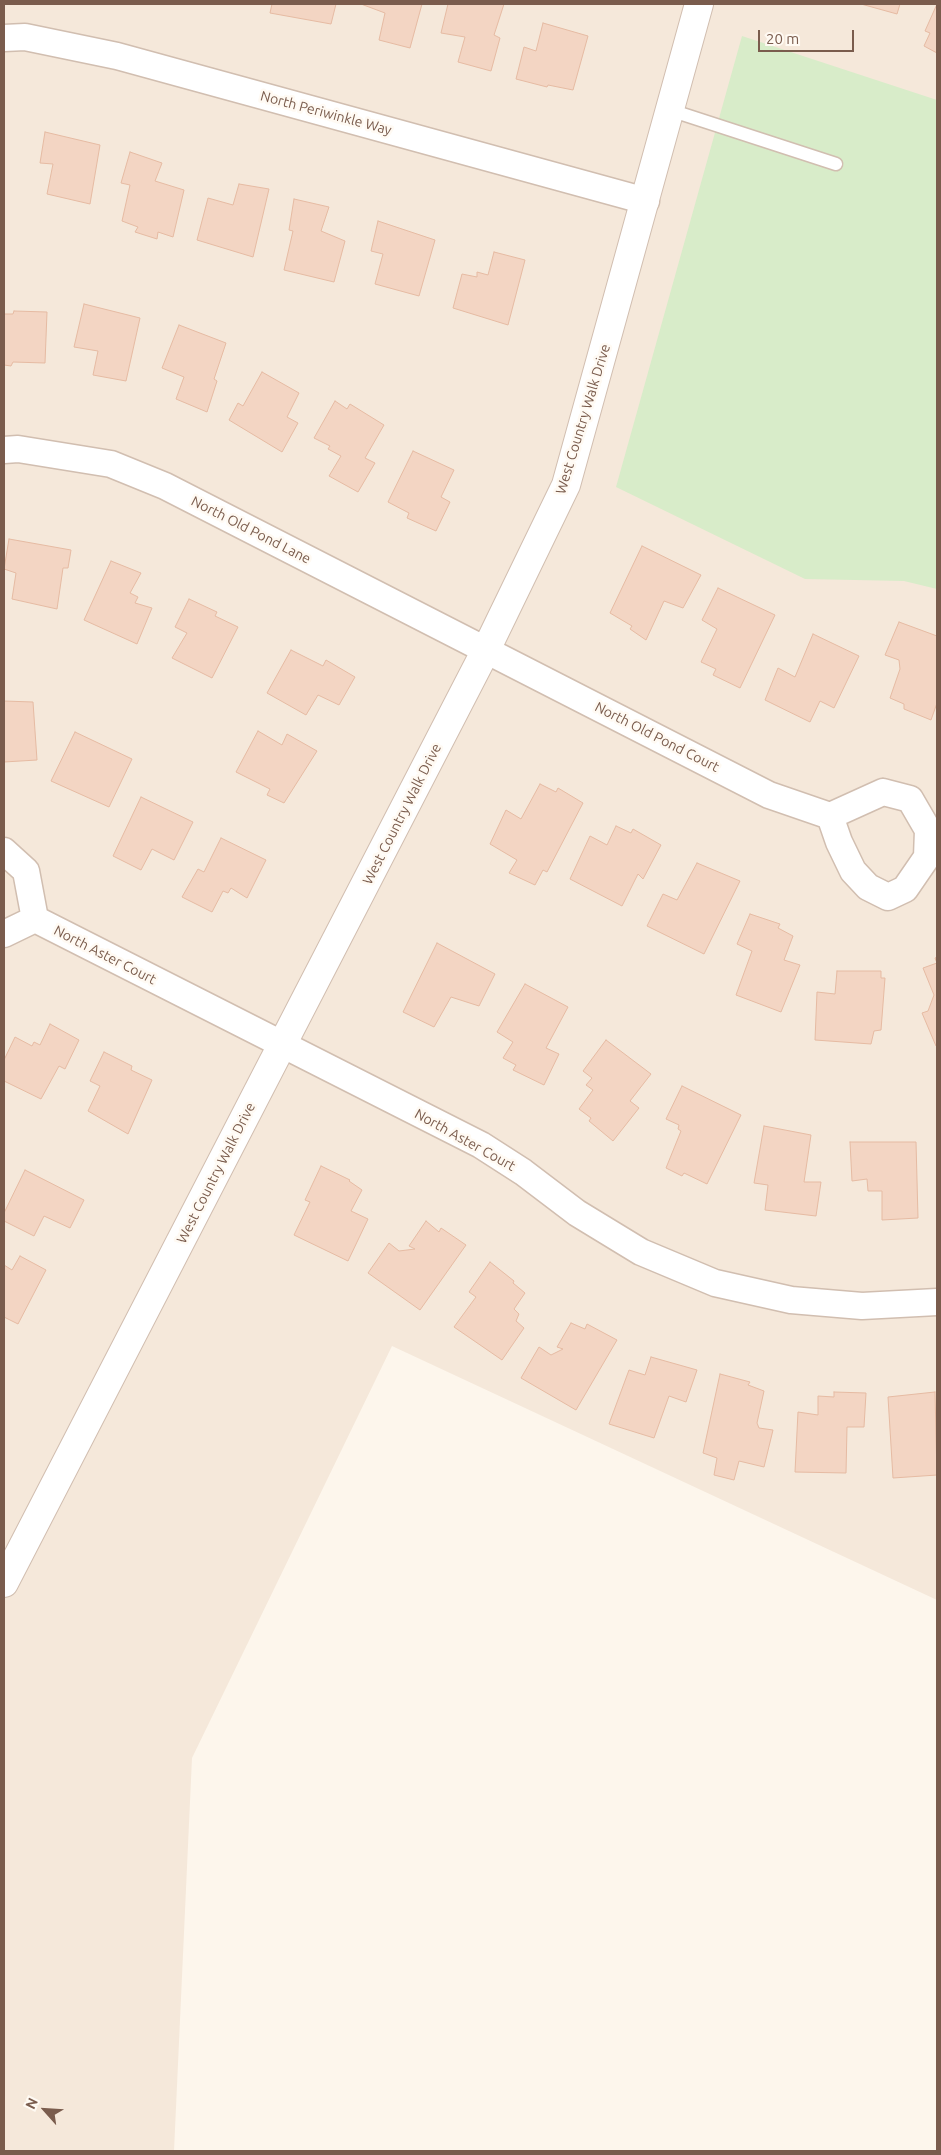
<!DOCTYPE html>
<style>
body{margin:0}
#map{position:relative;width:941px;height:2155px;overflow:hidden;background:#fdf6ec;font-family:Ubuntu,sans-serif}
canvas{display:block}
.frame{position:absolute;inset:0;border:5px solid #7a5c4d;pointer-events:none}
.north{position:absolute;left:20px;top:2085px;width:50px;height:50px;-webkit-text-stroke:4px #fffaf3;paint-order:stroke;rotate:296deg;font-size:14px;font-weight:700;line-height:20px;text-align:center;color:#7a5c4d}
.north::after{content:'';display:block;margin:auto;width:18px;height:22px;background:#7a5c4d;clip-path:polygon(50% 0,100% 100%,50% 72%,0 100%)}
.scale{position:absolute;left:758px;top:30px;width:96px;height:22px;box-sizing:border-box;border:2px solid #7a5c4d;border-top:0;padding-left:6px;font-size:15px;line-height:18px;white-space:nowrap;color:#7a5c4d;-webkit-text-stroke:4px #fffaf3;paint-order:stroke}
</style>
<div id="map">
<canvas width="941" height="2155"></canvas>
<div class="frame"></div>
<div class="north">N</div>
<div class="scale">20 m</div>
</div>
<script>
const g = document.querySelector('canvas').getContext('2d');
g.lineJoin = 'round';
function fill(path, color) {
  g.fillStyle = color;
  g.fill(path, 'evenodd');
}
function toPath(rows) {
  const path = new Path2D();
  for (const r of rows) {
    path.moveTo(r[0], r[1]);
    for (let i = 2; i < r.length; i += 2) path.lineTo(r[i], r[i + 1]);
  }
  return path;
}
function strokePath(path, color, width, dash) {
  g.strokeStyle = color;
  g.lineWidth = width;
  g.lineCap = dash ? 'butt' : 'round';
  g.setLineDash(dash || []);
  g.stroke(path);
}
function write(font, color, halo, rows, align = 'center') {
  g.font = font + ' Ubuntu,sans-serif';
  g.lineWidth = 5;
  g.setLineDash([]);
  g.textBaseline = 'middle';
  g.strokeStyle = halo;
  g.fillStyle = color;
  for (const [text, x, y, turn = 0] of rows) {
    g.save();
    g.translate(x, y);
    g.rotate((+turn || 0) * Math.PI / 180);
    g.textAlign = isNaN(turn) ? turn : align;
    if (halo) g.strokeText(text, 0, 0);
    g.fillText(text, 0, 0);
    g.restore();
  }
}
fill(toPath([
 [4,4,937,4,937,1600,392,1346,192,1758,174,2151,4,2151]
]), '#f5e8da');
fill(toPath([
 [742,36,937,100,937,589,904,581,805,579,616,487]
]), '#d8ecc9');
const building = toPath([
 [272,4,336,4,331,24,270,13,272,4],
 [361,4,422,4,410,48,379,40,385,13,361,4],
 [448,4,504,4,494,35,500,38,491,71,458,62,465,37,441,33,448,4],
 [861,4,900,4,897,14,861,4],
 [937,4,937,53,924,46,930,33,925,31,937,4],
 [543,23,588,36,573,90,548,85,547,87,516,79,524,47,536,51,543,23],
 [45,132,100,145,90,204,47,194,53,164,40,163,45,132],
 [130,152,162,163,155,181,184,190,173,237,158,232,157,239,135,232,138,227,122,221,130,185,121,183,130,152],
 [239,184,269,189,253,257,197,240,208,198,233,205,239,184],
 [294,199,329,207,321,231,345,241,334,282,284,270,293,231,289,230,294,199],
 [378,221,435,240,419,296,375,284,383,254,371,251,378,221],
 [494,252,525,260,508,325,453,308,462,274,477,277,477,272,488,275,494,252],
 [84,304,140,318,126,381,93,375,98,351,74,347,84,304],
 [14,311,47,312,45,363,13,362,11,366,4,365,4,314,13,314,14,311],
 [179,325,226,343,214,379,217,381,207,412,176,399,184,377,162,368,179,325],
 [262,372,299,393,287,417,298,423,282,452,229,420,238,403,243,406,262,372],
 [335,401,347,409,350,404,384,425,365,458,375,463,358,492,329,476,341,456,328,449,330,446,314,438,335,401],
 [413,451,454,470,441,497,450,502,436,531,407,518,409,513,388,502,413,451],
 [9,539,71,550,68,568,63,568,57,609,12,599,16,573,4,569,9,539],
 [642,546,701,575,683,608,664,601,646,640,630,629,632,626,610,613,642,546],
 [111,561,141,573,130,593,138,597,135,603,152,608,137,644,84,620,111,561],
 [718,588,775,615,740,688,713,675,716,669,701,662,717,629,702,620,718,588],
 [189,599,217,612,215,616,238,627,212,678,172,658,187,633,175,627,189,599],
 [899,622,937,636,937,703,931,720,904,709,904,704,890,698,900,669,899,660,885,655,899,622],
 [813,634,859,656,834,708,820,701,810,722,765,700,778,668,795,677,813,634],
 [291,650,323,666,326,660,355,677,339,705,318,695,306,715,267,693,291,650],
 [4,701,33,702,37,760,4,762,4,701],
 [258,731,282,745,287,734,317,751,284,803,267,795,270,789,236,772,258,731],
 [75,732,132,759,109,807,51,781,75,732],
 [540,784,556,792,558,788,583,803,547,872,543,870,535,885,509,873,517,860,490,844,506,810,521,819,540,784],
 [141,797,193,822,174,860,152,849,141,870,113,856,141,797],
 [616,826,631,833,633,829,661,845,643,879,638,874,622,906,570,879,590,836,607,845,616,826],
 [221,838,266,860,247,898,231,888,228,893,223,891,212,912,182,897,198,869,204,872,221,838],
 [697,863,740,881,704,954,647,926,663,894,677,900,697,863],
 [750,914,780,924,778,928,793,936,784,960,800,965,781,1012,736,995,752,951,737,944,750,914],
 [437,943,495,974,479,1006,451,997,434,1027,403,1012,437,943],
 [937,957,937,1045,936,1046,922,1013,928,1011,934,995,923,968,937,963,935,958,937,957],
 [837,971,881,971,881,978,885,978,881,1030,874,1031,871,1044,815,1040,817,992,835,994,837,971],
 [525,984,568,1007,546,1048,559,1054,544,1085,513,1070,516,1065,503,1058,513,1042,497,1032,525,984],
 [50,1024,79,1040,65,1069,59,1066,41,1099,4,1081,4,1060,15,1037,32,1046,34,1042,40,1045,50,1024],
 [606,1040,651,1074,630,1101,639,1108,613,1141,589,1121,591,1118,579,1109,593,1090,586,1085,592,1078,583,1071,606,1040],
 [104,1052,132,1066,131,1070,152,1080,128,1134,88,1111,100,1086,90,1081,104,1052],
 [682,1086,741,1115,707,1184,684,1173,682,1176,666,1168,681,1131,678,1129,679,1125,666,1119,682,1086],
 [764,1126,811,1135,804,1182,821,1182,816,1216,765,1210,768,1185,754,1183,764,1126],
 [850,1142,916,1142,918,1218,882,1220,882,1191,868,1191,867,1179,852,1181,850,1142],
 [321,1166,350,1180,349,1181,362,1190,351,1211,368,1219,348,1261,294,1235,310,1202,305,1200,321,1166],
 [25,1170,84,1200,70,1228,44,1216,34,1236,4,1221,4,1213,25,1170],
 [426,1221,439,1232,441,1228,466,1245,420,1310,368,1273,389,1243,399,1251,415,1249,409,1246,426,1221],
 [20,1256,46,1270,18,1324,4,1317,4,1265,12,1270,20,1256],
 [490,1262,514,1281,513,1283,525,1293,514,1309,519,1314,516,1321,524,1328,502,1360,454,1327,476,1297,469,1292,490,1262],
 [571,1323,585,1329,587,1324,617,1340,576,1410,521,1378,539,1347,551,1355,563,1349,557,1347,571,1323],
 [651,1357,697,1370,686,1402,669,1396,654,1438,609,1424,629,1370,645,1375,651,1357],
 [720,1374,750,1382,748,1385,764,1391,757,1423,759,1428,773,1430,764,1467,739,1461,734,1480,714,1475,717,1458,703,1453,720,1374],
 [834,1392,866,1393,864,1427,847,1427,846,1473,795,1472,798,1412,818,1415,818,1396,834,1397,834,1392],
 [935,1392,937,1475,893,1478,888,1397,935,1392]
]);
fill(building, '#f3d5c3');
strokePath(building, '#e6bba3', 1);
const service = toPath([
 [670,110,836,164]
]);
const minor = toPath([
 [4,38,25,37,117,56,646,201],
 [4,450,18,449,111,464,165,486,769,795,830,816],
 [883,792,910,799,928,830,927,857,905,889,888,897,868,887,853,871,839,842,830,816,883,792],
 [4,851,26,871,35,919],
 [35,919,481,1145,523,1172,577,1213,641,1252,715,1283,791,1300,862,1306,937,1302],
 [4,934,35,919]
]);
const tertiary = toPath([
 [4,1583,486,650,566,485,699,4]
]);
strokePath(service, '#d1beb0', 15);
strokePath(minor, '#d1beb0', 29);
strokePath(tertiary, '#d1beb0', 30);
strokePath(service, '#fff', 12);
strokePath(minor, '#fff', 26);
strokePath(tertiary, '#fff', 28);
write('14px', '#7a5c4d', '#fffaf3', [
 ["North Periwinkle Way",326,113,15],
 ["West Country Walk Drive",583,419,-73],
 ["North Old Pond Lane",251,530,27],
 ["North Old Pond Court",657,737,27],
 ["West Country Walk Drive",402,814,-63],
 ["North Aster Court",105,955,27],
 ["North Aster Court",465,1140,29],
 ["West Country Walk Drive",216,1173,-63]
]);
</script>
